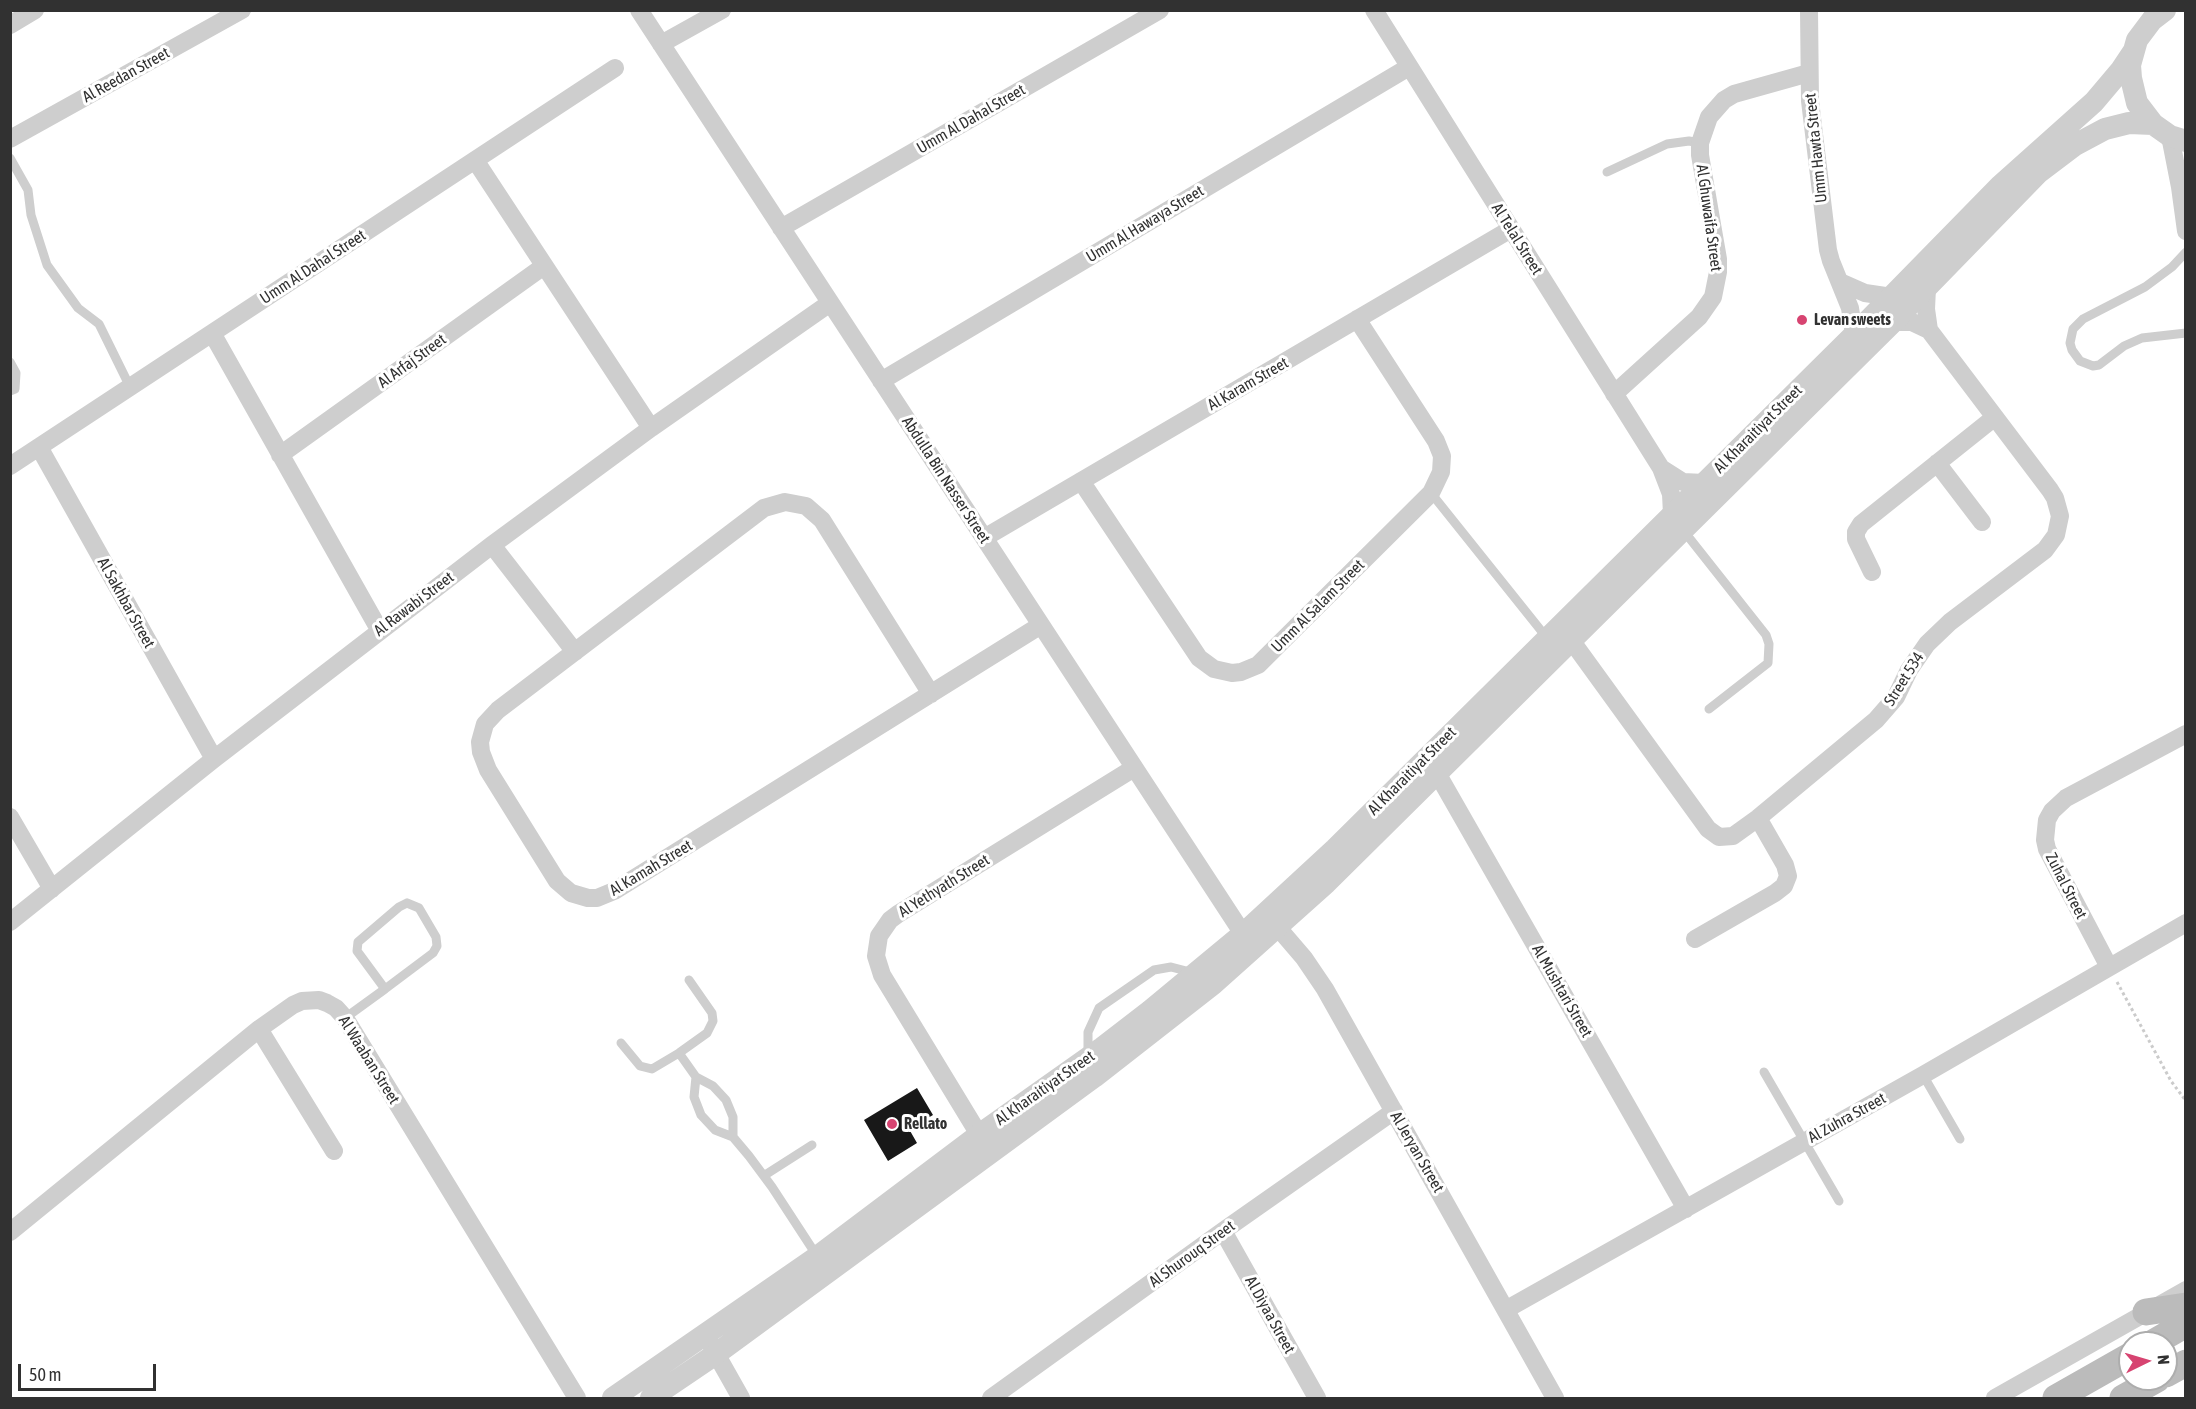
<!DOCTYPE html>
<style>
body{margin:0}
#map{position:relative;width:2196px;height:1409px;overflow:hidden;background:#fff;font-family:"Asap Condensed",sans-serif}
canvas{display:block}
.frame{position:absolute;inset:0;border:12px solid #313131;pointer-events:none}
.north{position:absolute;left:2118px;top:1331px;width:60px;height:60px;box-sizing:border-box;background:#fff;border:2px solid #adadad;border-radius:50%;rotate:85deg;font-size:16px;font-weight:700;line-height:24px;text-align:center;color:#313131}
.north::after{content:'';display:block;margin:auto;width:21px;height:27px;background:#d74471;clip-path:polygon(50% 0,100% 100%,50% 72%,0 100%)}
.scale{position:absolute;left:18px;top:1364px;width:138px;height:27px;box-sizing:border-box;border:3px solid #313131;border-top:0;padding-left:8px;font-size:18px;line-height:21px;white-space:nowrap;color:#313131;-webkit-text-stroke:4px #fff;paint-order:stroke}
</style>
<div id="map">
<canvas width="2196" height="1409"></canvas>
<div class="frame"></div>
<div class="north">N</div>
<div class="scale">50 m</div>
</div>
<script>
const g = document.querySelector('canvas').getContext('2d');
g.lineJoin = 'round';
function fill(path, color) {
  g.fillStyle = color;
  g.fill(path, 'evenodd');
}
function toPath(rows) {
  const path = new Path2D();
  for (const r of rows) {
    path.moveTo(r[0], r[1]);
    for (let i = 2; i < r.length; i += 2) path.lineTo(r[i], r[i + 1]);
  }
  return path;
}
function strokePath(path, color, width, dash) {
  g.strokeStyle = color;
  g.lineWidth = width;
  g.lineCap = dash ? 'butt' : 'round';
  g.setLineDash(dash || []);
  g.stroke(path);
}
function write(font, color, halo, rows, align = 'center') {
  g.font = font + ' "Asap Condensed",sans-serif';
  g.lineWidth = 6;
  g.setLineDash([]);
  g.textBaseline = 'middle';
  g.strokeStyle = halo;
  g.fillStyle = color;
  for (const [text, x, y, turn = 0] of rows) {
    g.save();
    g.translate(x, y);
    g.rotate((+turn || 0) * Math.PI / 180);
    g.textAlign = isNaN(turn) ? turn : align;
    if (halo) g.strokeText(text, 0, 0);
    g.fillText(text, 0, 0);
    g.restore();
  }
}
fill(toPath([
 [917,1088,933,1115,909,1129,917,1143,888,1161,864,1120]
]), '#181818');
strokePath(toPath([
 [2117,982,2171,1081,2186,1101],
 [2185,1398,2186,1398]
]), '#cbcbcb', 3, [3, 3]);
strokePath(toPath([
 [10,158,28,190,31,215,47,265,78,308,99,324,130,387],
 [1607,172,1667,144,1689,141,1700,143],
 [2186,252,2172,267,2145,287,2083,319,2073,329,2070,343,2072,350,2080,361,2093,366,2099,365,2124,346,2142,338,2186,333],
 [10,362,16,373,15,389,10,391],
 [1431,493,1547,638],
 [1683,530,1766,635,1769,644,1768,663,1709,709],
 [407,903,419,908,436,937,437,946,433,953,385,989,360,955,357,951,358,942,399,907,407,903],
 [345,1018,385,989],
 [621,1043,640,1066,652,1069,679,1053,707,1033,713,1021,712,1013,689,980],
 [679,1053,696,1077,713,1086,726,1100,733,1117,733,1137],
 [1088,1055,1088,1032,1099,1008,1154,970,1171,967,1194,973],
 [1764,1072,1839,1201],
 [1923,1075,1960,1139],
 [696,1077,694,1097,701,1115,715,1130,733,1137,749,1156,772,1187,817,1256],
 [765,1175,812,1145]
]), '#cecece', 9);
strokePath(toPath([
 [639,10,1249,943],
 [1374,10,1661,468,1671,494,1672,514],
 [1809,10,1810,101,1828,250,1831,261,1850,308,1854,335],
 [10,25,35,10],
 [661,44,722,10],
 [2170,136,2180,187,2186,231],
 [10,139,242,10],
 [475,160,651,428],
 [781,228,1160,10],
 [1840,282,1865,293,1892,297],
 [1927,288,1926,309,1929,330],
 [212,333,380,631],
 [881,381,1409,67],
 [1614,394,1699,317,1713,297,1718,272,1718,259,1700,155,1700,143,1709,117,1724,100,1734,94,1809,73],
 [39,447,214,759],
 [280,455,544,266],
 [1937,463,1982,522],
 [10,466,615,68],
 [1661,468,1683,482,1704,483],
 [1081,481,1199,658,1214,669,1232,673,1241,672,1258,665,1431,493,1441,472,1442,456,1436,441,1357,319],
 [984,538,1511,229],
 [492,545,575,652],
 [1872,572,1856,539,1856,532,1861,524,1995,417],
 [1571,640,1708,829,1719,837,1733,836,1758,818,1876,720,1896,697,1909,670,1927,644,1950,622,2045,550,2056,535,2060,516,2055,498,2050,490,1929,330,1912,322,1893,322],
 [931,694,822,520,806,506,785,502,764,508,498,710,485,724,480,742,481,752,488,770,557,881,571,893,588,898,597,898,614,891,1041,625],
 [1437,773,1686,1209],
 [10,817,52,889],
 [1268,916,1304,958,1325,989,1555,1398],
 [10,922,214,759,492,545,651,428,830,303],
 [1695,939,1775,893,1784,886,1788,876,1785,865,1758,818],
 [2109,967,2047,849,2045,840,2047,820,2052,811,2066,798,2186,734],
 [259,1029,334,1151],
 [986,1146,882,975,876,956,879,936,890,920,898,914,1134,768],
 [1223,1231,1317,1398],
 [10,1232,259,1029,293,1005,302,1001,319,1000,327,1003,336,1008,345,1018,577,1398],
 [1507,1309,1923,1075,2186,923],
 [710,1343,741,1398],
 [991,1398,1223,1231,1394,1111],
 [1995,1398,2186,1290]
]), '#cecece', 18);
strokePath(toPath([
 [2165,10,2152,20,2137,40,2130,65,2131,78,2137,103,2153,124,2170,136,2186,141],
 [613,1398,817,1257,979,1135,1102,1048,1150,1011,1243,934,1335,849,1854,335,2000,186,2094,102,2121,70,2133,52],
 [651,1398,716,1354,1094,1077,1213,984,1326,883,1893,322,2038,173,2075,145,2105,129,2129,123,2153,124]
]), '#cecece', 22);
strokePath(toPath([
 [2146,1312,2186,1306],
 [2153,1343,2186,1324],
 [2166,1374,2186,1363],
 [2056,1398,2130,1356],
 [2123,1398,2157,1379]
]), '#bbb', 27);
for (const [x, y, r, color] of [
 [1802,320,6,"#d74471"],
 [892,1124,6,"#d74471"]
]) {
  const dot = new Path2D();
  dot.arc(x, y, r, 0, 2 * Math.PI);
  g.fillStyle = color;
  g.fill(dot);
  strokePath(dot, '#fff', 2);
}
write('16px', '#313131', '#fff', [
 ["Al Reedan Street",126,75,-29],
 ["Umm Al Dahal Street",971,119,-30],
 ["Umm Hawta Street",1816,148,-96],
 ["Al Ghuwaifa Street",1709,218,82],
 ["Umm Al Hawaya Street",1145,224,-31],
 ["Al Telal Street",1517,239,58],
 ["Umm Al Dahal Street",313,267,-33],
 ["Al Arfaj Street",412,361,-36],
 ["Al Karam Street",1248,384,-30],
 ["Al Kharaitiyat Street",1758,429,-45],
 ["Abdulla Bin Nasser Street",946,480,57],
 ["Al Sakhbar Street",126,603,61],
 ["Al Rawabi Street",414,604,-37],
 ["Umm Al Salam Street",1318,606,-45],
 ["Street 534",1904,679,-58],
 ["Al Kharaitiyat Street",1412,771,-45],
 ["Al Kamah Street",651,868,-31],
 ["Al Yethyath Street",944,886,-32],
 ["Zuhal Street",2066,886,63],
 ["Al Mushtari Street",1562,991,60],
 ["Al Waaban Street",369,1060,58],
 ["Al Kharaitiyat Street",1045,1088,-35],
 ["Al Zuhra Street",1847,1118,-29],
 ["Al Jeryan Street",1417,1152,60],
 ["Al Shurouq Street",1192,1254,-36],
 ["Al Diyaa Street",1270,1315,61]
]);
write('bold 16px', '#313131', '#fff', [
 ["Levan sweets",1814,320],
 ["Rellato",904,1124]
], 'left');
</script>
